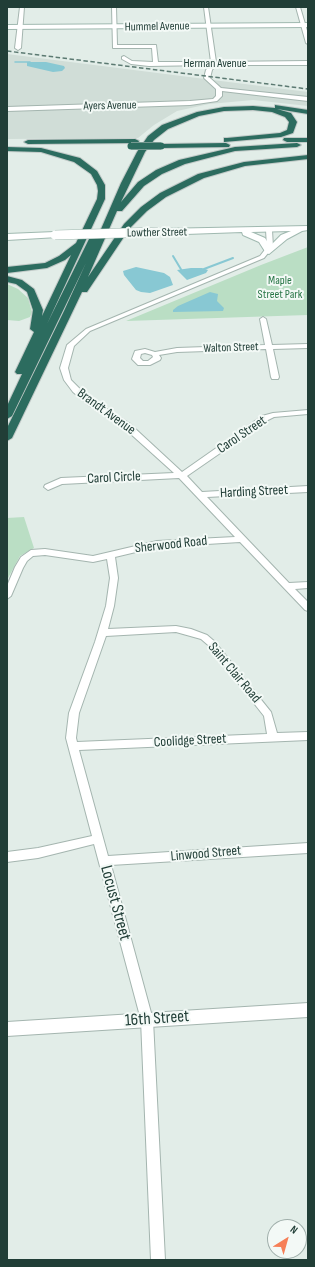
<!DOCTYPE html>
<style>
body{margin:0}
#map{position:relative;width:315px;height:1267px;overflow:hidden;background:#e2ede8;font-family:"Sofia Sans Condensed",sans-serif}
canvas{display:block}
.frame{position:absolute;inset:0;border:8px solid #213e37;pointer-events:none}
.north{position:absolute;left:267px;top:1219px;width:40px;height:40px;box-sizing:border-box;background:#f3f9f6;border:1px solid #9faeaa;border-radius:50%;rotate:37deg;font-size:11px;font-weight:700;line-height:16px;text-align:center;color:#213e37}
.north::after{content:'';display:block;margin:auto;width:14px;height:18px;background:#f67f57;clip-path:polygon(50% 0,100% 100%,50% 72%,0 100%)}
</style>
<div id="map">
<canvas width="315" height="1267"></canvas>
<div class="frame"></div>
<div class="north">N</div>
</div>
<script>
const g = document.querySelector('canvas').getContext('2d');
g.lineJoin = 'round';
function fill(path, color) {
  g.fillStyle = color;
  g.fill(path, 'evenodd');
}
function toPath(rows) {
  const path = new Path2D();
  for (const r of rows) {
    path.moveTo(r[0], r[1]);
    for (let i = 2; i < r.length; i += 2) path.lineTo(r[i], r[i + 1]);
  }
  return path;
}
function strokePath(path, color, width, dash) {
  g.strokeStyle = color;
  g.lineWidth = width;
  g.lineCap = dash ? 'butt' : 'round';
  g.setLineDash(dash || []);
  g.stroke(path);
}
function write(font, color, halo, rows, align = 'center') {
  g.font = font + ' "Sofia Sans Condensed",sans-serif';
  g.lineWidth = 4;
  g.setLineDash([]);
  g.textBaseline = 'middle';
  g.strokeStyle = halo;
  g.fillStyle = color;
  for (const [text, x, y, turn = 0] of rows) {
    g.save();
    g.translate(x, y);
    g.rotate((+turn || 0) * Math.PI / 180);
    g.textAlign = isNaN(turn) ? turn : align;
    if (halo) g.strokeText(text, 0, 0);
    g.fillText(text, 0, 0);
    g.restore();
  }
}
fill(toPath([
 [7,54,308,92,308,106,253,100,209,104,177,111,154,125,138,138,7,139]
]), '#d0ddd7');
fill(toPath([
 [308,247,308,315,126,321,261,265],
 [7,284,18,289,28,298,32,312,30,317,19,321,7,320],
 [24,517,34,548,20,556,7,580,7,518]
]), '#badec4');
fill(toPath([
 [27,62,46,62,64,66,65,68,62,71,53,72,27,66],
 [136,267,164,273,170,277,173,285,150,293,141,292,136,290,124,275,123,271],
 [191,268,202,268,208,270,206,273,187,280,177,270],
 [210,292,218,294,217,301,224,308,223,311,173,312,173,310,178,306]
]), '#88c8d3');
strokePath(toPath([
 [15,62,30,62]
]), '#88c8d3', 1.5);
strokePath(toPath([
 [173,256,182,271],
 [204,269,233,258]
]), '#88c8d3', 2);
const minor = toPath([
 [20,7,24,7,21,48,18,50,15,48,20,7],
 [112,7,116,7,117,45,156,45,158,62,211,62,204,7,208,7,216,62,308,61,308,65,216,65,212,70,210,78,221,88,308,97,308,101,222,91,222,96,217,101,190,105,7,111,7,107,190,101,213,99,216,96,216,89,204,78,206,70,210,65,149,66,131,64,122,59,122,57,124,56,132,61,153,62,152,48,113,48,112,7],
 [296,7,300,7,308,34,308,44,306,43,296,7],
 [269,228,272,230,273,247,264,258,90,331,74,346,68,368,71,380,79,388,96,402,129,423,182,472,262,416,273,413,308,410,308,414,274,417,268,420,187,476,202,492,308,486,308,492,207,497,289,583,308,582,308,588,295,589,308,602,308,611,305,610,240,542,157,547,115,557,118,578,114,606,108,629,176,626,191,629,207,635,214,641,271,712,277,733,308,732,308,740,79,750,108,856,308,843,308,853,111,865,153,1020,165,1260,151,1260,141,1020,94,844,38,858,7,862,7,852,38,848,92,836,66,738,69,713,95,642,106,606,110,578,107,559,93,562,45,555,33,556,27,561,23,568,11,596,7,599,7,586,15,567,21,557,31,550,45,549,93,556,157,541,235,537,179,478,62,484,48,490,44,487,45,485,61,478,174,473,123,427,90,406,73,392,64,380,60,368,67,345,86,329,260,256,267,247,266,230,269,228],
 [176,632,201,639,208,645,264,716,267,734,77,742,76,738,79,713,106,636,176,632],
 [263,317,266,319,272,345,308,344,308,348,273,349,279,377,278,379,272,379,271,377,266,349,177,352,159,355,161,358,160,360,150,365,138,365,132,359,135,351,145,349,155,352,177,348,265,345,260,319,263,317],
 [145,353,152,355,153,357,148,361,143,361,140,358,141,354,145,353]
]);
const tertiary = toPath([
 [308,1003,308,1017,7,1036,7,1022,308,1003]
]);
const secondary = toPath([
 [308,23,308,27,7,29,7,25,308,23],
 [308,226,308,230,302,231,287,239,269,254,266,253,259,242,243,235,242,232,158,235,154,232,158,229,308,226],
 [291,231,281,235,270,246,265,238,251,232,291,231],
 [55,232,59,235,58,237,7,240,7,234,55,232]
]);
const motorway = toPath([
 [275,105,308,110,308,114,277,109,291,113,297,122,293,133,281,137,224,142,224,138,227,138,280,133,287,130,289,122,285,117,272,112,253,110,224,111,199,116,168,129,154,140,145,152,121,202,138,182,156,170,179,160,235,147,297,143,301,145,297,147,235,151,185,164,162,174,144,186,122,211,117,211,88,277,124,224,141,207,160,193,198,174,244,162,308,155,308,159,245,166,204,178,166,197,147,211,130,228,87,292,82,292,12,438,7,441,7,428,64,311,86,263,12,416,7,419,7,406,22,374,17,374,15,372,34,332,30,329,33,310,27,292,16,284,7,282,7,276,22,280,34,289,43,310,42,316,71,255,65,260,47,268,7,273,7,267,45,263,59,256,76,243,97,199,98,191,97,185,91,174,74,162,41,152,7,151,7,147,41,148,80,158,97,171,105,185,105,199,47,324,90,237,94,234,98,236,121,183,137,152,148,136,162,125,197,112,224,107,253,106,275,108,275,105],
 [284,138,308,138,308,142,287,142,283,140,284,138],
 [135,139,139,141,138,143,28,144,24,142,28,140,135,139],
 [226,143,230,145,229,147,161,148,157,146,161,144,226,143]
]);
strokePath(minor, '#a4b5af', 2);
strokePath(tertiary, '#a4b5af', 2);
strokePath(secondary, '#a0b9b0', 2);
strokePath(motorway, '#c1c9c7', 2);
fill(minor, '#fff');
fill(tertiary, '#fff');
fill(secondary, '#fff');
fill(motorway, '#2c6c5f');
strokePath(toPath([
 [7,51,308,89]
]), '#5c7a72', 1.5, [4.5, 2.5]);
const secondaryBridge = toPath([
 [55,235,158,232]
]);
const motorwayBridge = toPath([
 [131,146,161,146]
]);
strokePath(secondaryBridge, '#a0b9b0', 10, []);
strokePath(motorwayBridge, '#c1c9c7', 8, []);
strokePath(secondaryBridge, '#fff', 9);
strokePath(motorwayBridge, '#2c6c5f', 7);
write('12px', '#213e37', '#f3f9f6', [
 ["Hummel Avenue",157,27,-1],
 ["Herman Avenue",215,64],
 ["Ayers Avenue",110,106,-1],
 ["Lowther Street",157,233,-1],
 ["Walton Street",231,348,-2]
]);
write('12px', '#2a7748', '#f3f9f6', [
 ["Maple",280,281],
 ["Street Park",280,295]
]);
write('14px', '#213e37', '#f3f9f6', [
 ["Brandt Avenue",106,412,36],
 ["Carol Street",242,435,-34],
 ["Carol Circle",114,478,-3],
 ["Harding Street",254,492,-3],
 ["Sherwood Road",171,545,-6],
 ["Saint Clair Road",234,673,50],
 ["Coolidge Street",190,741,-3],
 ["Linwood Street",206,854,-5]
]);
write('17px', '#213e37', '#f3f9f6', [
 ["Locust Street",115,903,75],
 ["16th Street",157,1019,-4]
]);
</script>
